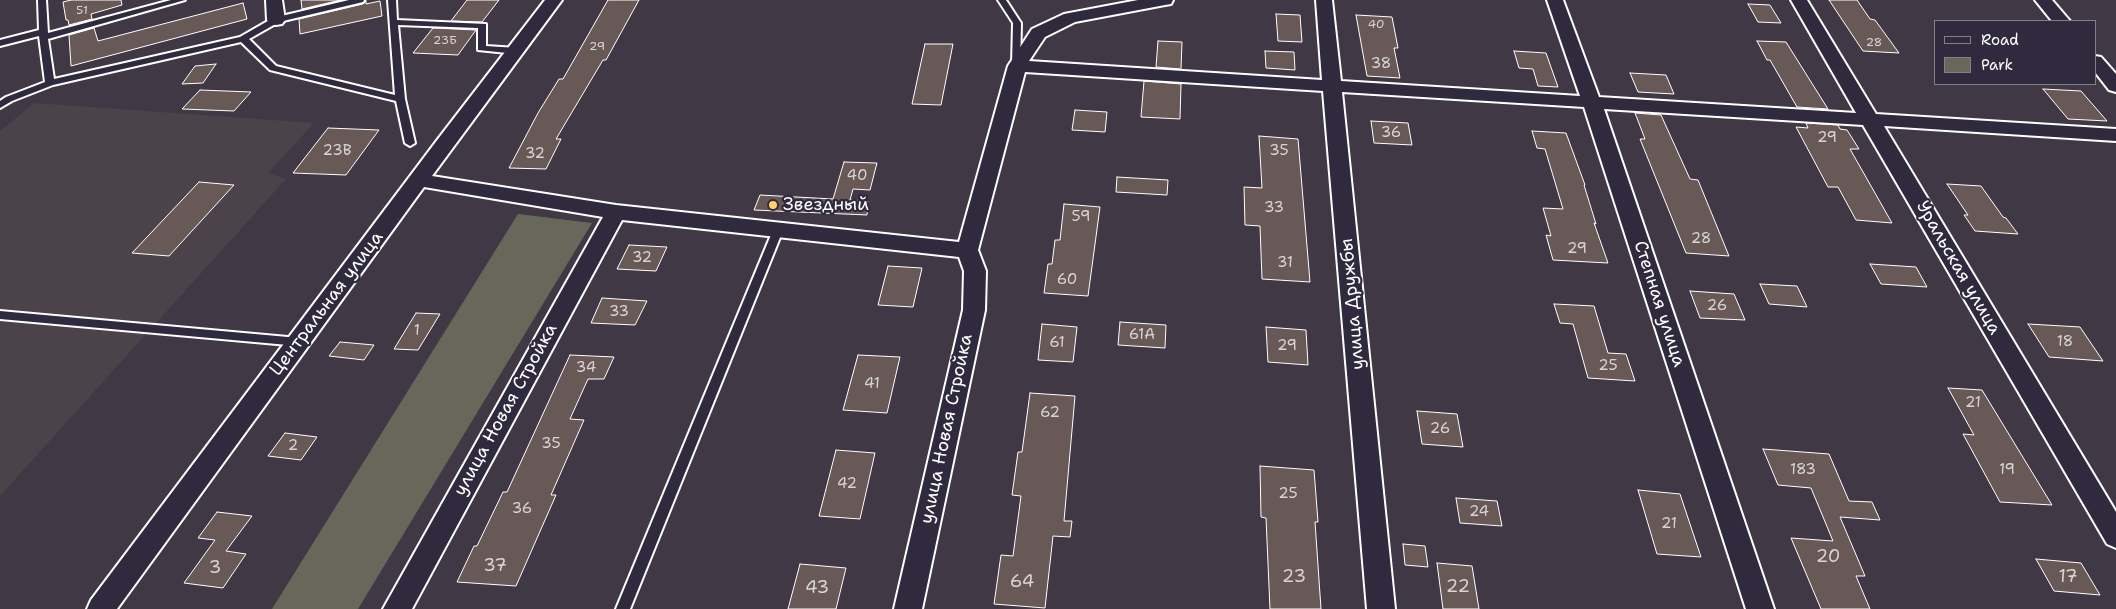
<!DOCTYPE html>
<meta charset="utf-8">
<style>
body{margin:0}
#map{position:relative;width:2116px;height:609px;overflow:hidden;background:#403844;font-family:"Shantell Sans",sans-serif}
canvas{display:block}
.legend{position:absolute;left:1934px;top:20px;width:162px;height:65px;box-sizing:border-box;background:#2f2a3d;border:1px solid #827f8b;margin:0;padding:6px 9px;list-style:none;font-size:15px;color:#fff}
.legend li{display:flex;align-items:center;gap:10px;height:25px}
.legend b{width:25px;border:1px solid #827f8b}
</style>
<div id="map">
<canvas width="2116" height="609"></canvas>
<ul class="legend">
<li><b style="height:6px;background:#2f2a3d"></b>Road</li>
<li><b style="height:14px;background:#68685a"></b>Park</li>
</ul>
</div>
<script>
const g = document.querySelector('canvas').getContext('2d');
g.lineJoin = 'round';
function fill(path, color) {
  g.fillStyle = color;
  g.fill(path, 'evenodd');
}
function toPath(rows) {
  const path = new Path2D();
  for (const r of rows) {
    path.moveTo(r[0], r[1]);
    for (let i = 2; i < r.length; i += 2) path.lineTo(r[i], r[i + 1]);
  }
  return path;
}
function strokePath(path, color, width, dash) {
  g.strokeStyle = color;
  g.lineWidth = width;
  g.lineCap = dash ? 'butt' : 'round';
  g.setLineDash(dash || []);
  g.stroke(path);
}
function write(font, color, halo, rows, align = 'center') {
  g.font = font + ' "Shantell Sans",sans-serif';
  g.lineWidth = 4.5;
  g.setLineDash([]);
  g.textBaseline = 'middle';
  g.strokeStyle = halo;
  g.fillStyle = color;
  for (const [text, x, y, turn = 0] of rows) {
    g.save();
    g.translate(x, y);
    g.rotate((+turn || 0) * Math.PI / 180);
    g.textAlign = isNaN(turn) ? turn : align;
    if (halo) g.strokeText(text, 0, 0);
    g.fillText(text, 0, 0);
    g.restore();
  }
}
fill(toPath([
 [34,103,314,123,268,173,286,179,0,496,0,131]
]), '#4c4249');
fill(toPath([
 [518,214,592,223,358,609,272,609]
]), '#68685a');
const building = toPath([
 [71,0,121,0,122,5,91,14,92,19,69,25,68,20,66,20,63,2,71,0],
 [301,0,341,0,302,9,301,0],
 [467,0,499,0,482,22,451,21,467,0],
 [608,0,639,0,606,60,603,60,556,139,561,139,546,169,509,168,538,113,559,79,563,79,608,0],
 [1829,0,1857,0,1870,19,1875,20,1899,53,1863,51,1829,0],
 [366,1,366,4,380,1,382,16,300,34,299,19,363,4,366,1],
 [243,3,247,19,71,66,69,35,94,28,98,41,243,3],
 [1748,4,1770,5,1781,23,1758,22,1748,4],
 [1276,14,1300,15,1302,42,1278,41,1276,14],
 [1356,15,1392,17,1398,48,1394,48,1400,78,1367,76,1356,15],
 [433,28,476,30,458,55,413,53,433,28],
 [1158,41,1182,42,1181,69,1156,67,1158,41],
 [1757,41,1786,42,1828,109,1797,107,1770,60,1767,60,1757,41],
 [925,44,953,44,941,105,912,104,925,44],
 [1265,51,1294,52,1295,70,1266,68,1265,51],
 [1514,51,1546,53,1558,87,1538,86,1533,69,1519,68,1514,51],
 [216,64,203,83,182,84,195,66,216,64],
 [1630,73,1666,75,1674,94,1638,92,1630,73],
 [1144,81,1181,84,1180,119,1141,117,1144,81],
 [2043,89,2081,91,2107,121,2068,119,2043,89],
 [200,90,251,92,234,111,182,109,200,90],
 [1075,110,1107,112,1105,132,1072,130,1075,110],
 [1635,113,1661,115,1690,179,1698,180,1729,256,1686,253,1640,139,1645,139,1635,113],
 [1371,121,1408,123,1412,145,1374,143,1371,121],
 [1806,123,1838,125,1840,129,1847,130,1859,149,1850,149,1892,223,1856,220,1838,187,1828,187,1796,127,1808,128,1806,123],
 [328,128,379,130,346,175,293,173,328,128],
 [1532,131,1566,133,1585,185,1584,185,1596,224,1594,223,1608,263,1553,260,1546,235,1551,236,1543,208,1563,209,1545,149,1537,148,1532,131],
 [1259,136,1298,139,1310,282,1262,279,1260,226,1245,225,1244,187,1262,188,1259,136],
 [844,162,877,163,870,190,853,189,850,200,868,201,867,215,754,210,760,195,833,199,844,162],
 [1117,177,1168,180,1167,195,1116,192,1117,177],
 [199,182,234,185,169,256,132,253,199,182],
 [1947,184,1981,186,2003,217,2006,218,2018,234,1975,231,1964,215,1968,215,1947,184],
 [1064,204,1100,207,1088,296,1044,293,1048,264,1052,264,1055,240,1060,240,1064,204],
 [629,245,667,247,656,271,617,269,629,245],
 [1870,264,1916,267,1927,287,1881,284,1870,264],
 [888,266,922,268,913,307,878,305,888,266],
 [1760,284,1797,286,1807,307,1769,304,1760,284],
 [1690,291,1734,294,1745,320,1700,318,1690,291],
 [602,298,647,301,635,325,591,323,602,298],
 [1554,304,1594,306,1608,353,1626,354,1635,381,1588,378,1573,324,1560,323,1554,304],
 [416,313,440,314,418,350,394,349,416,313],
 [1120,322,1166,325,1165,348,1118,345,1120,322],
 [1042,324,1077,327,1073,362,1038,360,1042,324],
 [2028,324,2080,327,2103,361,2049,357,2028,324],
 [1266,327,1306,330,1308,365,1268,362,1266,327],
 [340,342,374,345,364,360,329,356,340,342],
 [570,355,614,357,604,379,588,379,570,419,584,420,551,495,556,495,516,586,457,582,474,546,477,546,503,492,507,492,570,355],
 [858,355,900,357,887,413,843,410,858,355],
 [1948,388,1982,390,2052,505,2000,502,1963,434,1974,435,1948,388],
 [1030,393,1075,396,1064,521,1072,521,1070,537,1053,536,1045,608,994,604,1001,555,1013,556,1021,496,1012,495,1018,452,1022,452,1030,393],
 [1417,411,1457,414,1463,447,1422,444,1417,411],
 [285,433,317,437,301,460,268,456,285,433],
 [1763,449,1829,454,1849,501,1872,502,1880,520,1840,517,1865,576,1856,576,1870,609,1821,609,1791,538,1833,541,1811,488,1778,485,1763,449],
 [836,450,875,453,860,519,819,516,836,450],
 [1260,466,1314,470,1318,522,1315,522,1321,609,1270,609,1266,518,1261,517,1260,466],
 [1638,490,1680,494,1701,557,1657,554,1638,490],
 [1456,498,1497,501,1502,526,1460,523,1456,498],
 [217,512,252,516,226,551,246,554,223,588,184,583,215,540,198,538,217,512],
 [1403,544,1425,546,1428,567,1405,565,1403,544],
 [2036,559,2081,563,2100,595,2054,591,2036,559],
 [1437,563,1472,566,1479,609,1443,609,1437,563],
 [800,564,846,568,836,609,788,609,800,564]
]);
fill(building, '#685856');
strokePath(building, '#fff', 1);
const service = toPath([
 [38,0,46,0,48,33,171,0,185,0,48,39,54,79,240,37,273,18,349,0,364,0,363,2,279,22,249,39,276,66,395,95,388,0,396,0,397,20,486,24,486,46,517,48,521,51,517,54,478,50,478,28,398,25,405,99,415,143,410,146,405,143,396,101,270,70,241,42,53,85,12,101,0,108,0,101,6,97,45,82,39,36,0,46,0,40,39,30,38,0],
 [998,0,1006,0,1021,23,1020,68,1014,68,1012,66,1013,23,998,0],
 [778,226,783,230,630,609,616,609,773,230,778,226],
 [0,311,299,338,303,339,305,342,303,345,299,346,0,319,0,311]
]);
const minor = toPath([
 [266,0,282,0,285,20,282,24,276,25,270,24,267,20,266,0],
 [545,0,562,0,432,176,616,205,959,242,1008,66,1032,29,1064,14,1138,0,1173,0,1171,4,1165,5,1075,22,1045,37,1029,61,1322,80,1316,0,1332,0,1341,81,1580,96,1547,0,1563,0,1599,97,1856,113,1791,0,1807,0,1876,114,2116,129,2116,141,1884,126,2116,512,2116,548,2107,544,1863,125,1604,109,1774,609,1746,609,1584,107,1342,92,1395,609,1367,609,1323,91,1025,72,978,250,986,271,985,310,922,609,894,609,963,310,964,271,959,257,622,220,412,609,383,609,603,217,424,187,117,609,87,609,91,600,438,139,545,0],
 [2035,0,2052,0,2070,21,2052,21,2035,0],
 [2095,56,2101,57,2116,74,2116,92,2109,90,2095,72,2095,56]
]);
strokePath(service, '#fff', 4);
strokePath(minor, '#fff', 4);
fill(service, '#2f2a3d');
fill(minor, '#2f2a3d');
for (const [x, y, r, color] of [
 [773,205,5,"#ffd166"]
]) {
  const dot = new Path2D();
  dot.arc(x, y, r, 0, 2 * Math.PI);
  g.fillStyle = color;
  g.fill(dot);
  strokePath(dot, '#2f2a3d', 2);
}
write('12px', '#d9d5d5', null, [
 ["51",82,11],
 ["40",1376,25],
 ["23Б",445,41],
 ["28",1874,43],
 ["29",597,47]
]);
write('15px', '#d9d5d5', null, [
 ["38",1381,64],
 ["36",1391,133],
 ["29",1827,138],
 ["23В",337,151],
 ["35",1279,151],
 ["32",535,154],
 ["40",857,176],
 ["33",1274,208],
 ["59",1081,217],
 ["28",1701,239],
 ["29",1577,249],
 ["32",642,258],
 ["31",1285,263],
 ["60",1067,280],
 ["26",1717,306],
 ["33",619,312],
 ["1",417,331],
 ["61А",1142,335],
 ["18",2065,342],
 ["61",1057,343],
 ["29",1287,346],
 ["25",1608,366],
 ["34",586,368],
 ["41",872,384],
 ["21",1973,403],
 ["62",1050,413],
 ["26",1440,429],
 ["35",551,444],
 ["2",293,446],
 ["183",1803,470],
 ["19",2007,470],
 ["42",847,484],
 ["25",1288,494],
 ["36",522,509],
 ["24",1479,512],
 ["21",1669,524]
]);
write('18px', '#fff', '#2f2a3d', [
 ["Звездный",783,205]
], 'left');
write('18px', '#fff', '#2f2a3d', [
 ["Уральская улица",1958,268,60],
 ["Центральная улица",327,304,-53],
 ["улица Дружбы",1353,304,-95],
 ["Степная улица",1659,304,72],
 ["улица Новая Стройка",506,410,-61],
 ["улица Новая Стройка",947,429,-78]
]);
write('18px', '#d9d5d5', null, [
 ["20",1828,557],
 ["37",495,566],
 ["3",215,568],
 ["23",1294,577],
 ["17",2068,577],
 ["64",1022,582],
 ["22",1458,587],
 ["43",817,588]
]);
</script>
